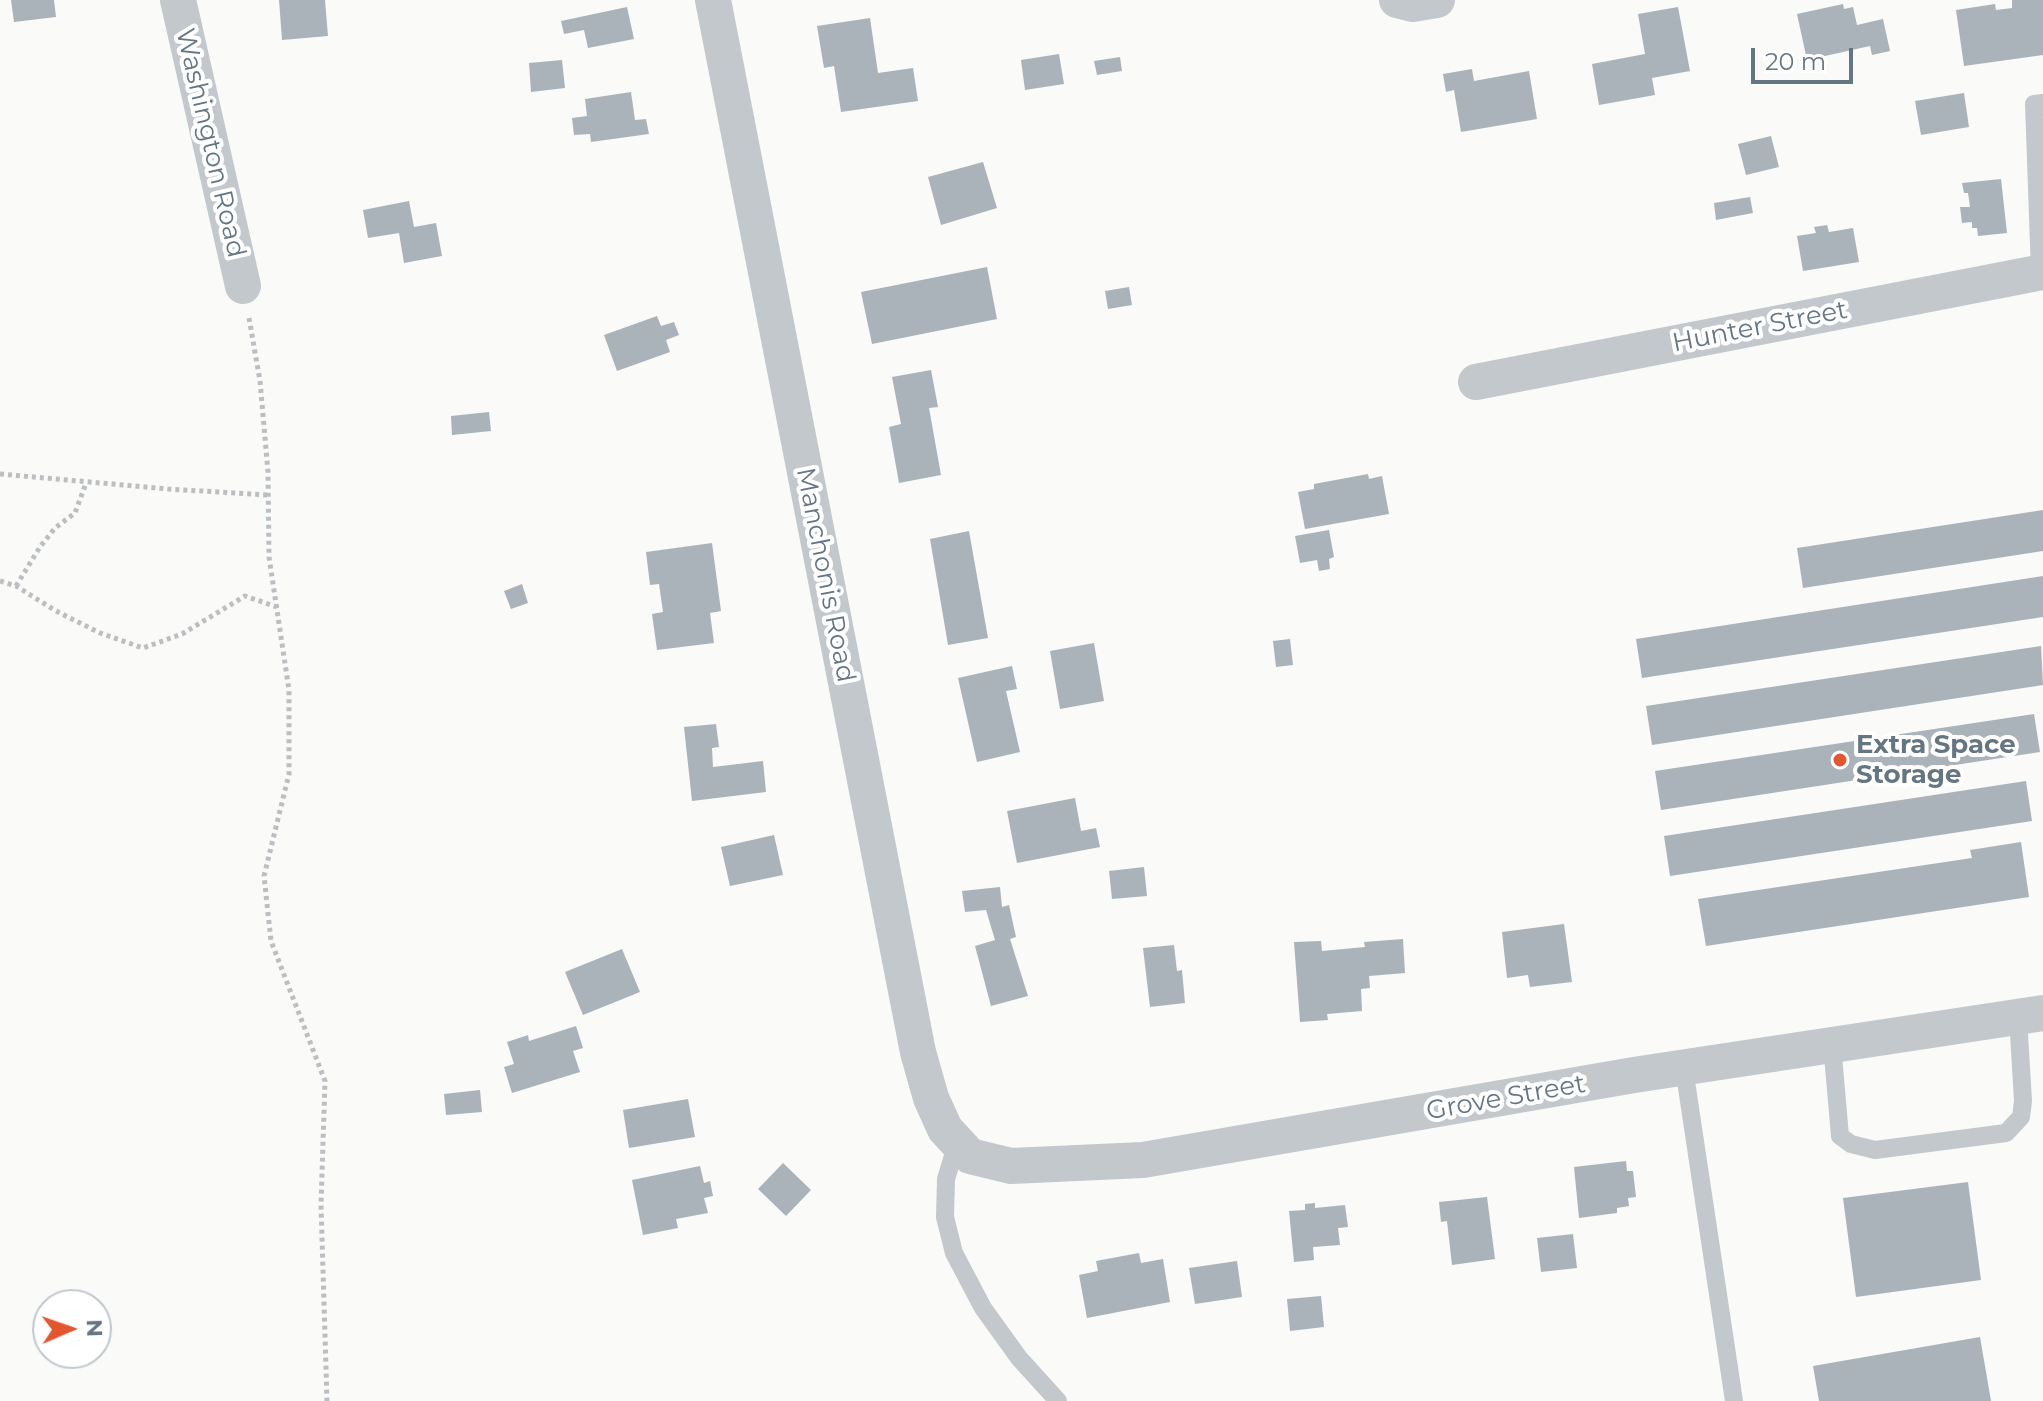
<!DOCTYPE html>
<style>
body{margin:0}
#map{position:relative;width:2043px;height:1401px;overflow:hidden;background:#fafaf8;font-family:Montserrat,sans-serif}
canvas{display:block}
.north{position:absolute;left:32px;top:1289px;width:80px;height:80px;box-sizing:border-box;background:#fff;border:2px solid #c1c8cd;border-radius:50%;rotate:88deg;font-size:22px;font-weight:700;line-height:32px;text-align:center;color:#657683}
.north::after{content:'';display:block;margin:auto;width:28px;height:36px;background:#e4572e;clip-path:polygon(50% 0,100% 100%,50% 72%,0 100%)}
.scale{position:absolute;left:1751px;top:48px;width:102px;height:36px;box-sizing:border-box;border:4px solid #657683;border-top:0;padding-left:10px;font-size:24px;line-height:28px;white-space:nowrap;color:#657683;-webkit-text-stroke:6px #fff;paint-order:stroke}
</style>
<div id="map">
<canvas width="2043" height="1401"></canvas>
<div class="north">N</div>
<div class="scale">20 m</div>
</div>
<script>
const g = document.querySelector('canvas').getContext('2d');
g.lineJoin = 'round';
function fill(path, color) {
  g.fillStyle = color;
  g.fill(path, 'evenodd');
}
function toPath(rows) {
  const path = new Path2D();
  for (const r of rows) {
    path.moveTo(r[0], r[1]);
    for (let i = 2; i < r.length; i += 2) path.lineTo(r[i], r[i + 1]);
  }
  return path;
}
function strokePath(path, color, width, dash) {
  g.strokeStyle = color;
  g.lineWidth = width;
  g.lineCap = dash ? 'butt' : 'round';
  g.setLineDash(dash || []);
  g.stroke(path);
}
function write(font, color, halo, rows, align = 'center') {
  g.font = font + ' Montserrat,sans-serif';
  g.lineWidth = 8;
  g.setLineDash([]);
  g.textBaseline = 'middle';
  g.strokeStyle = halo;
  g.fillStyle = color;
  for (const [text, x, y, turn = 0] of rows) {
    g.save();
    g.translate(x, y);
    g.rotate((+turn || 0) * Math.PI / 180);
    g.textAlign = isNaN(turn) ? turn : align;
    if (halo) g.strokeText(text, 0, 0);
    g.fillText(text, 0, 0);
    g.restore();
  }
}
fill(toPath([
 [11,0,54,0,56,17,14,22],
 [279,0,325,0,328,36,282,40],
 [2012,0,2043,0,2043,55,1964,66,1956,10,1995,4,1996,10,2012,8],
 [1843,4,1844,9,1853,7,1857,25,1883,19,1890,51,1872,55,1870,46,1807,60,1797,14],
 [627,7,634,39,588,48,584,30,564,34,561,21],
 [1678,7,1690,71,1652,78,1655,95,1599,105,1592,64,1645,54,1638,14],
 [870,18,878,73,913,68,918,101,841,112,834,66,824,68,817,26],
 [1059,54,1064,84,1025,90,1021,60],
 [1120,57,1122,71,1097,75,1094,61],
 [562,60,565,88,531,92,529,63],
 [1472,69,1474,81,1529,71,1537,119,1461,132,1454,90,1446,92,1443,74],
 [631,92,635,120,646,119,649,134,591,142,590,134,574,135,572,118,587,116,585,99],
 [1964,93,1969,127,1921,135,1915,101],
 [1771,136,1779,167,1746,175,1738,144],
 [983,162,997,208,941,225,928,177],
 [2001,179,2007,233,1978,236,1977,228,1972,228,1972,222,1962,223,1960,207,1970,207,1968,193,1964,193,1962,183],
 [1750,197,1753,213,1716,220,1714,203],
 [409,201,414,227,436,223,442,256,404,263,399,233,368,238,363,210],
 [1827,225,1829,232,1853,228,1859,262,1803,271,1797,236,1816,233,1814,227],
 [987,267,997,319,872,344,861,292],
 [1129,287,1132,305,1108,309,1105,291],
 [657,316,661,326,674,322,679,335,666,340,670,352,617,371,604,335],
 [931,370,938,407,929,408,941,475,899,483,889,427,901,424,892,377],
 [489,412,491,431,452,435,451,416],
 [1368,474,1369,479,1382,476,1389,514,1305,529,1298,492,1314,489,1314,484],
 [2043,510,2043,551,1803,588,1797,548],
 [1329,530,1334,557,1329,559,1330,569,1319,571,1317,560,1300,563,1295,536],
 [969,531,988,638,948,645,930,539],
 [712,543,721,611,710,613,714,643,657,650,652,614,663,612,659,584,650,585,646,552],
 [2043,576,2043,617,1642,678,1636,639],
 [522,584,528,603,511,609,504,591],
 [1290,639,1293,665,1276,667,1273,641],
 [1094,643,1104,701,1060,709,1050,651],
 [2041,646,2043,685,1652,745,1646,706],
 [1012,666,1017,689,1006,691,1020,752,977,762,958,678],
 [2034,714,2040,752,1661,810,1655,771],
 [716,724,719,747,712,748,713,767,763,761,766,792,692,801,684,727],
 [2026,781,2032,821,1670,876,1664,836],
 [1075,798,1081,831,1096,828,1100,847,1017,863,1007,811],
 [774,835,783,875,730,886,721,847],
 [2021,842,2029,897,1706,946,1698,899,1972,858,1970,850],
 [1144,867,1147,896,1112,899,1109,871],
 [1000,887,1002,907,1009,905,1016,937,1010,939,1028,996,991,1006,975,946,995,940,986,910,965,912,962,891],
 [1564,924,1572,982,1530,987,1528,975,1507,978,1502,932],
 [1403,939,1405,973,1369,976,1370,988,1361,989,1362,1011,1327,1014,1328,1020,1300,1022,1294,942,1321,941,1322,951,1365,947,1364,942],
 [1174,945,1177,971,1182,970,1185,1003,1150,1007,1143,948],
 [622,949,640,992,583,1015,565,972],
 [576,1026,583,1048,573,1051,580,1072,512,1093,504,1067,514,1064,507,1042,528,1035,529,1041],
 [480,1090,482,1112,446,1115,444,1094],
 [688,1099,695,1137,629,1148,623,1110],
 [1626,1161,1627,1171,1633,1171,1636,1197,1628,1198,1629,1206,1617,1208,1617,1213,1579,1218,1574,1167],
 [783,1163,811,1190,786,1216,758,1189],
 [700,1166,704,1183,710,1181,713,1196,704,1198,708,1213,676,1219,678,1228,643,1235,632,1180],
 [1968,1182,1981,1280,1856,1297,1843,1198],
 [1487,1197,1495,1259,1452,1265,1447,1221,1441,1222,1439,1202],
 [1315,1203,1315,1208,1345,1205,1348,1227,1338,1228,1340,1245,1313,1247,1314,1260,1294,1262,1289,1211,1305,1210,1305,1204],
 [1573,1234,1577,1268,1541,1272,1537,1238],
 [1139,1253,1141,1263,1163,1259,1170,1302,1087,1318,1079,1275,1098,1271,1096,1261],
 [1237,1261,1242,1297,1195,1304,1189,1268],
 [1321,1296,1324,1327,1290,1331,1287,1299],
 [1980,1337,1991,1401,1819,1401,1813,1366]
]), '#aab3b9');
strokePath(toPath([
 [249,318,260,381,268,472,269,557,289,690,289,774,264,876,271,941,325,1081,321,1205,327,1401],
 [0,474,168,489,268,495],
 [0,581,16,586,56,611,100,633,143,648,182,634,245,596,277,607],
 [16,586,40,547,55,528,75,513,86,483]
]), '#bbbfc2', 5, [4, 4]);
strokePath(toPath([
 [2040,273,2034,104,2043,103],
 [1832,1044,1840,1136,1851,1144,1875,1150,2006,1133,2021,1117,2023,1101,2018,1017],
 [1684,1068,1734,1401],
 [957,1143,946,1179,945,1217,954,1253,983,1308,1019,1358,1058,1401]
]), '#c3c8cc', 18);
strokePath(toPath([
 [178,0,243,286],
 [713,0,918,1052,931,1098,945,1129,970,1156,1011,1166,1143,1160,1634,1075,2043,1013],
 [1397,0,1413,4,1437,0],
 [1476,382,2043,272]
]), '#c3c8cc', 36);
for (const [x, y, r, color] of [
 [1840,760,8,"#e4572e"]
]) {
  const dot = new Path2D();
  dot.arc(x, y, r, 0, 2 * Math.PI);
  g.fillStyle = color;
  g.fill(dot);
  strokePath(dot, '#fff', 3);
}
write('26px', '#657683', '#fff', [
 ["Washington Road",210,143,77],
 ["Hunter Street",1760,327,-11],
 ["Manchonis Road",825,575,79],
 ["Grove Street",1506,1098,-10]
]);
write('bold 26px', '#657683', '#fff', [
 ["Extra Space",1856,745],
 ["Storage",1856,775]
], 'left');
</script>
